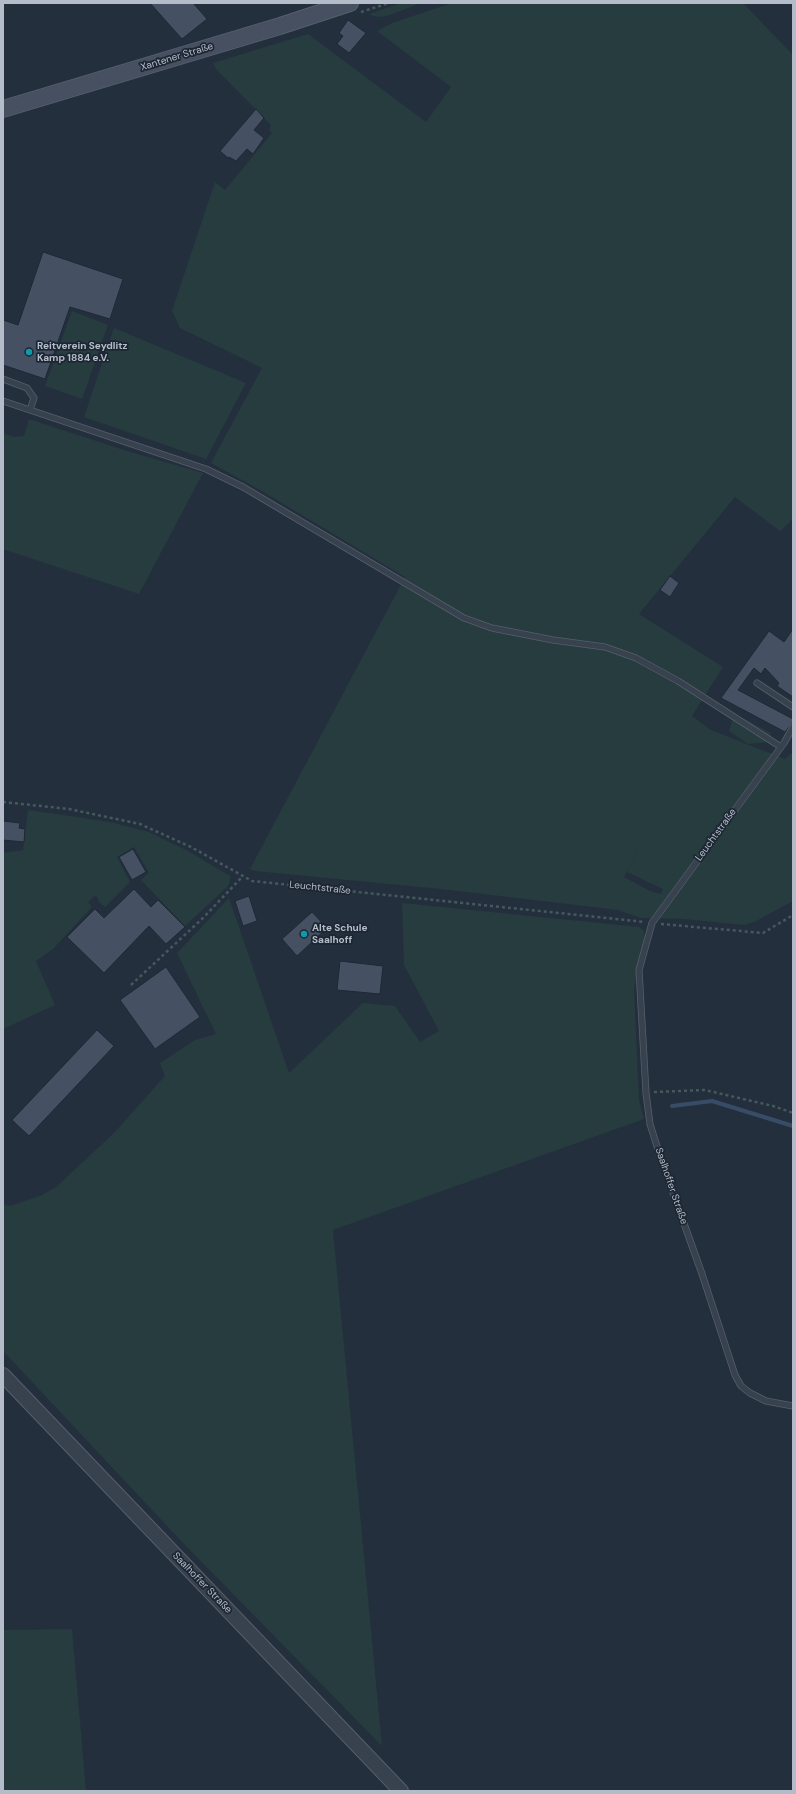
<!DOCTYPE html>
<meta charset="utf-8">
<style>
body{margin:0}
#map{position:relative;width:796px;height:1794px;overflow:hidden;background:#242f3e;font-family:"DM Sans",sans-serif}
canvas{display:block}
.frame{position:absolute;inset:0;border:4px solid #b4bcc9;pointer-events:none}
</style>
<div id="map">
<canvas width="796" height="1794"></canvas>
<div class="frame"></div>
</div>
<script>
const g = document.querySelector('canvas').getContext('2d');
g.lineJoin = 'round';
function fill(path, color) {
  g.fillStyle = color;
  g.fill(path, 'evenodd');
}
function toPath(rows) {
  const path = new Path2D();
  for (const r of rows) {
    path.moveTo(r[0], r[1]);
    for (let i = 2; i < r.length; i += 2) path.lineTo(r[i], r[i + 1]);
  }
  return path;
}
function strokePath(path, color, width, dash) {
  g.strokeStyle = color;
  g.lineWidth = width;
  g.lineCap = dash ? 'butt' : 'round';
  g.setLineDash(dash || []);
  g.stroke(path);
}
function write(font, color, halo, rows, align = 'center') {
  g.font = font + ' "DM Sans",sans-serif';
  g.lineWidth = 3.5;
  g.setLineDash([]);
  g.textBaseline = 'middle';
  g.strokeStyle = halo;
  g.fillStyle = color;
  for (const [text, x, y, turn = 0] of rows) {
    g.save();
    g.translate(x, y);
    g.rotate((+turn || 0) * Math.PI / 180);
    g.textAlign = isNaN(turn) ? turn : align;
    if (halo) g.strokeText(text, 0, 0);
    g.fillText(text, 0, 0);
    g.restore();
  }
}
fill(toPath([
 [401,3,421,3,390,15,380,17,373,16,369,14],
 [452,3,743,3,793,55,793,519,780,531,735,497,639,614,723,667,692,716,711,730,785,759,793,752,793,901,754,922,744,925,684,919,641,918,618,910,441,889,255,871,250,869,405,577,262,491,211,463,262,368,180,328,172,311,215,182,225,190,272,133,269,130,271,125,216,69,213,63,308,34,426,122,451,87,377,31,392,23],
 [646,835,627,872,663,889,661,894,650,891,624,877],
 [72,311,108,325,82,399,45,386],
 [114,328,246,383,206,459,84,417],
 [29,419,127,451,203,473,139,594,3,549,3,433,14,437,24,436],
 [733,717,741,717,771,733,770,742,748,744,729,731],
 [28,810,110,822,149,832,188,851,230,876,230,882,227,887,185,926,141,880,149,873,134,847,117,857,130,882,105,907,99,902,96,895,88,902,92,907,53,949,36,961,55,1005,3,1029,3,853,23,850],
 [229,898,289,1073,363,1003,395,1006,420,1042,439,1031,404,965,402,903,639,927,643,930,645,936,634,988,639,1100,644,1119,333,1230,382,1746,183,1543,3,1351,3,1204,10,1206,42,1195,56,1187,113,1134,165,1076,160,1063,195,1040,216,1034,177,953],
 [72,1629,86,1791,3,1791,3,1630]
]), '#263c3f');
strokePath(toPath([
 [672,1106,712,1101,793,1126]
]), '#394c67', 4);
const building = toPath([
 [150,3,193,3,207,19,182,39,150,3],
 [348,20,366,33,349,53,337,44,343,36,339,33,348,20],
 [256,109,264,118,254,130,264,138,253,154,247,149,236,161,229,157,228,158,220,151,256,109],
 [43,252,123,279,110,319,70,307,45,379,3,365,3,320,18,325,43,252],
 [670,576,679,583,670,597,660,590,670,576],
 [793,629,793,697,777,686,779,683,765,668,761,674,754,668,738,690,793,719,793,722,785,732,721,698,769,631,784,642,793,629],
 [3,821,20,823,19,828,25,829,24,842,3,840,3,821],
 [133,849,146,872,132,880,119,857,133,849],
 [134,889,151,907,158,900,185,927,166,944,149,926,104,973,67,937,95,909,104,918,134,889],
 [249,896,257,921,243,926,235,901,249,896],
 [312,912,327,928,297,956,282,939,312,912],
 [340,961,383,966,380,994,337,990,340,961],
 [166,967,200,1017,155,1049,120,1000,166,967],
 [97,1030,114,1046,29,1136,12,1120,97,1030]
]);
fill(building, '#455162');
strokePath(building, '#1f2835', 1);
const service = toPath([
 [3,379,27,388,34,398,30,410],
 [3,401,206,469,243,487,464,618,492,628,553,640,605,647,636,658,678,681,781,747],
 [757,683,793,707],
 [793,727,784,743,652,923,639,970,646,1093,650,1124,660,1156,702,1274,735,1375,741,1386,750,1393,766,1401,793,1406]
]);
const tertiary = toPath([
 [3,1375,401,1791]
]);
const secondary = toPath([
 [3,109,280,26,350,3]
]);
strokePath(service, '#565f6c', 7);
strokePath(tertiary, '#565f6c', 16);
strokePath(secondary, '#565f6c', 18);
strokePath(toPath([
 [361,12,389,3],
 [3,802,69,809,140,824,191,847,252,881,645,922],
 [661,924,763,933,793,915],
 [131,985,203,918,243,876],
 [654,1092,705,1090,773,1106,793,1113]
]), '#44595c', 2.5, [3, 3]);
strokePath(service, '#38414e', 5.5);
strokePath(tertiary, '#38414e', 14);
strokePath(secondary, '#465061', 16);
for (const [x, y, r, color] of [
 [29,352,4,"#0f9aa8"],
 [304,934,4,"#0f9aa8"]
]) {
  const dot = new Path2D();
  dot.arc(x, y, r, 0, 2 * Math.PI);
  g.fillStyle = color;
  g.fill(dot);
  strokePath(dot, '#1d2633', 1.5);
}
write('10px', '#b4bcc9', '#1d2633', [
 ["Xantener Straße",177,57,-17],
 ["Leuchtstraße",716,835,-54],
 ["Leuchtstraße",320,888,6],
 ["Saalhoffer Straße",671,1186,71],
 ["Saalhoffer Straße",202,1583,46]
]);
write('bold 10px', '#b4bcc9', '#1d2633', [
 ["Reitverein Seydlitz",37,346],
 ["Kamp 1884 e.V.",37,358],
 ["Alte Schule",312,928],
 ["Saalhoff",312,940]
], 'left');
</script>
